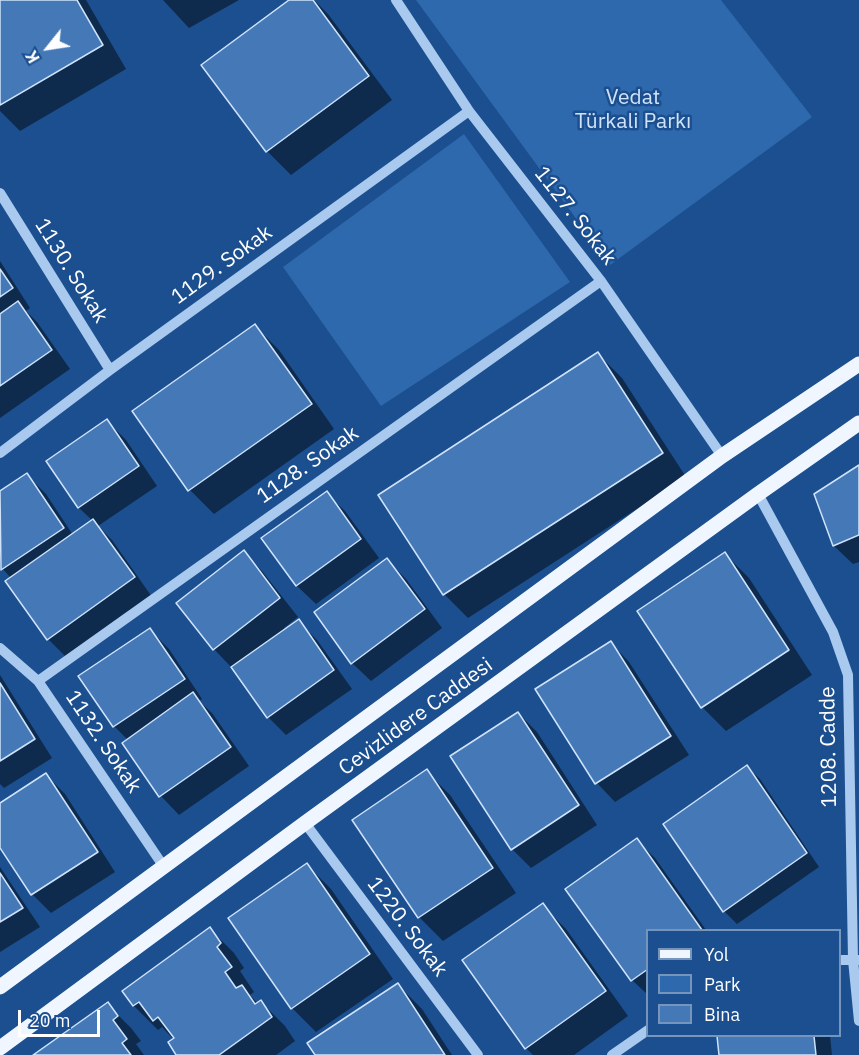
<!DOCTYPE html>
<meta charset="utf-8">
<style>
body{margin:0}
#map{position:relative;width:859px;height:1055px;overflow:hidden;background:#1b4f8f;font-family:"IBM Plex Sans",sans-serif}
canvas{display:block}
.legend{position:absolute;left:646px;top:929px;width:195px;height:108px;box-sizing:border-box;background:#1b4f8f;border:2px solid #7695bc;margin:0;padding:8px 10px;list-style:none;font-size:18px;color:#fff}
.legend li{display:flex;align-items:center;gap:12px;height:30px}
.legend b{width:30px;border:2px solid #7695bc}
.north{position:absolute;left:18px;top:18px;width:60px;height:60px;-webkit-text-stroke:4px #1b4f8f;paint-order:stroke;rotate:240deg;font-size:16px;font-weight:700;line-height:24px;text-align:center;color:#fff}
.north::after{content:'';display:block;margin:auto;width:21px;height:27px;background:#fff;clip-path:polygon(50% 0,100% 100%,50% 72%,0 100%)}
.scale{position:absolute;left:18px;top:1010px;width:82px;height:27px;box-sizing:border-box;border:3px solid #fff;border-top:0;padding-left:8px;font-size:18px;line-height:21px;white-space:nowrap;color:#fff;-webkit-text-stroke:4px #1b4f8f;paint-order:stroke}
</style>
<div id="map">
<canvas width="859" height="1055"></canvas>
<ul class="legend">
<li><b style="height:8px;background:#f0f6ff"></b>Yol</li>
<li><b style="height:16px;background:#2e69ad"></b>Park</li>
<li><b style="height:16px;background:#4478b7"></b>Bina</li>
</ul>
<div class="north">K</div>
<div class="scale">20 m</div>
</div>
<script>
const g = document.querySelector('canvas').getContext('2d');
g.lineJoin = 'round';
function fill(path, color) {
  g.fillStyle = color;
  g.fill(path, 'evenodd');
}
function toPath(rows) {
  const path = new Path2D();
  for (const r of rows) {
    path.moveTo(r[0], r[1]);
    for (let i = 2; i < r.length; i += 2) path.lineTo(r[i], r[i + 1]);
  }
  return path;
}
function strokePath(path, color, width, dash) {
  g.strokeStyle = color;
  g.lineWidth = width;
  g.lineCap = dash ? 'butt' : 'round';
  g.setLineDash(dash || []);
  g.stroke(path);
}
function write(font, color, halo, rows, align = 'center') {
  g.font = font + ' "IBM Plex Sans",sans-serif';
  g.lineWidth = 5;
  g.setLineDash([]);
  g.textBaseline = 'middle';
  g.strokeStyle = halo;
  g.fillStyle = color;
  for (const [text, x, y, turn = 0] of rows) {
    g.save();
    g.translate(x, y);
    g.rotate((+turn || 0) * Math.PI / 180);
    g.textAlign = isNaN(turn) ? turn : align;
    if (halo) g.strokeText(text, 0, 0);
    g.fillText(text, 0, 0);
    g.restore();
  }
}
fill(toPath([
 [416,0,721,0,812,117,610,265],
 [464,134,570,282,381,406,283,267]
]), '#2e69ad');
fill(toPath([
 [0,0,86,0,126,69,20,131,0,111],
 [163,0,239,0,189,28],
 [291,0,314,0,328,14,392,100,291,175,267,151],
 [0,261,30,308,26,311,37,322,70,369,0,418],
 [255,326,279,350,334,429,214,514,190,490],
 [598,354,622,378,686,477,468,618,444,594],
 [107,421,126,440,157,486,98,526,112,540,152,597,67,658,48,639,12,579,0,566,0,493,27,475,46,494,73,535,93,521,79,508,48,461],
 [859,467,859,562,853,564,834,546],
 [326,493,345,511,379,558,316,604,297,586,263,539],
 [244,552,262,571,298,617,284,628,285,631,298,621,317,640,352,689,286,735,268,717,232,668,214,649],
 [725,554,749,578,812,675,726,731,702,707],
 [387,560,406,579,442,628,371,681,352,663],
 [150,630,169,649,202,699,199,701,212,713,249,766,179,815,161,796,124,743,128,740,114,726,80,676],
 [611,643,629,662,689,755,615,802,597,783,537,689],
 [0,675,52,758,4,788,0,784],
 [518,713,537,732,597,825,531,868,512,849],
 [747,767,760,779,819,867,737,924,724,911,665,825],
 [426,771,450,795,516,893,443,941,419,917,354,820],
 [46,775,65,794,115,872,51,913,32,894,0,845,0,805],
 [636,840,655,858,706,930,648,930,648,995,632,980],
 [307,865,331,889,393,979,316,1032,292,1008],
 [0,867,40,927,0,952],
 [542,905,566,929,628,1016,574,1055,533,1055,526,1048],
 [210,929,234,953,244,968,240,971,254,992,250,995,258,1004,261,1002,285,1026,295,1041,276,1055,178,1055,174,1040,162,1027,158,1030,134,1006,124,991],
 [398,985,422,1009,452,1055,317,1055],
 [107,1004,131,1028,141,1041,136,1044,144,1055,36,1055],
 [718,1036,830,1036,832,1055,721,1055]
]), '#0007');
const building = toPath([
 [0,0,77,0,103,45,0,105,0,0],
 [289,0,313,0,369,76,266,152,201,65,289,0],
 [0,269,13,288,0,297,0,269],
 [18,301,52,350,0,386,0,314,18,301],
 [255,324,312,404,188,491,132,411,255,324],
 [598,352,663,453,443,595,378,495,598,352],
 [107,419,139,466,78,508,46,461,107,419],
 [859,465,859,535,833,546,814,494,859,465],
 [27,473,64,528,1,570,0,491,27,473],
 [327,491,361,539,296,586,261,538,327,491],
 [93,519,135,577,47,640,5,581,93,519],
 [244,550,280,598,213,650,176,603,244,550],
 [725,552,789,650,701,708,637,611,725,552],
 [387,558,425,609,351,664,314,612,387,558],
 [299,619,334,670,267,718,231,667,299,619],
 [150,628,185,679,113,727,78,676,150,628],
 [611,641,671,736,595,784,535,689,611,641],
 [0,683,35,739,0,761,0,683],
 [193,692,231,747,159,797,122,743,193,692],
 [518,712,579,805,511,850,450,756,518,712],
 [747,765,807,853,723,912,663,824,747,765],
 [427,769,493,868,418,918,352,820,427,769],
 [46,773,98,852,31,895,0,848,0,803,46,773],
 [637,838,702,930,648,930,648,969,631,981,565,889,637,838],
 [307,863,370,954,291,1009,228,918,307,863],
 [0,873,23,908,0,922,0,873],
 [543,903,606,991,525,1049,462,960,543,903],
 [210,927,221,943,217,947,232,967,225,972,236,988,242,985,255,1004,261,1000,272,1017,219,1055,176,1055,168,1042,174,1038,158,1017,153,1021,139,1002,133,1006,122,991,210,927],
 [398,983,445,1055,315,1055,307,1043,398,983],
 [108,1002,118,1016,113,1020,127,1039,122,1043,131,1055,33,1055,108,1002],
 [717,1036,814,1036,816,1055,719,1055,717,1036]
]);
fill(building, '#4478b7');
strokePath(building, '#cfe3fa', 1.5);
strokePath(toPath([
 [396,0,469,111,601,281,722,456],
 [0,193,110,370],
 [0,453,110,370,469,111],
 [758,494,833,632,848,675,853,960,859,1021],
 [0,648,38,681,164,867],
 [38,681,601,281],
 [305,823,478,1055],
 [840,960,859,960],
 [612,1055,648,1030]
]), '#a9c9ee', 10);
strokePath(toPath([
 [0,987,722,456,859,364],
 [0,1048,305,823,758,494,859,423]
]), '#f0f6ff', 15);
write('21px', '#cfe3fa', '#1b4f8f', [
 ["Vedat",633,98],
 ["Türkali Parkı",633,122]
]);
write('21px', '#fff', '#1b4f8f', [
 ["1127. Sokak",575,216,52],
 ["1129. Sokak",222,265,-36],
 ["1130. Sokak",71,271,58],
 ["1128. Sokak",308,465,-35],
 ["Cevizlidere Caddesi",416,717,-36],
 ["1132. Sokak",103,742,56],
 ["1208. Cadde",829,747,-91],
 ["1220. Sokak",407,927,53]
]);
</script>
